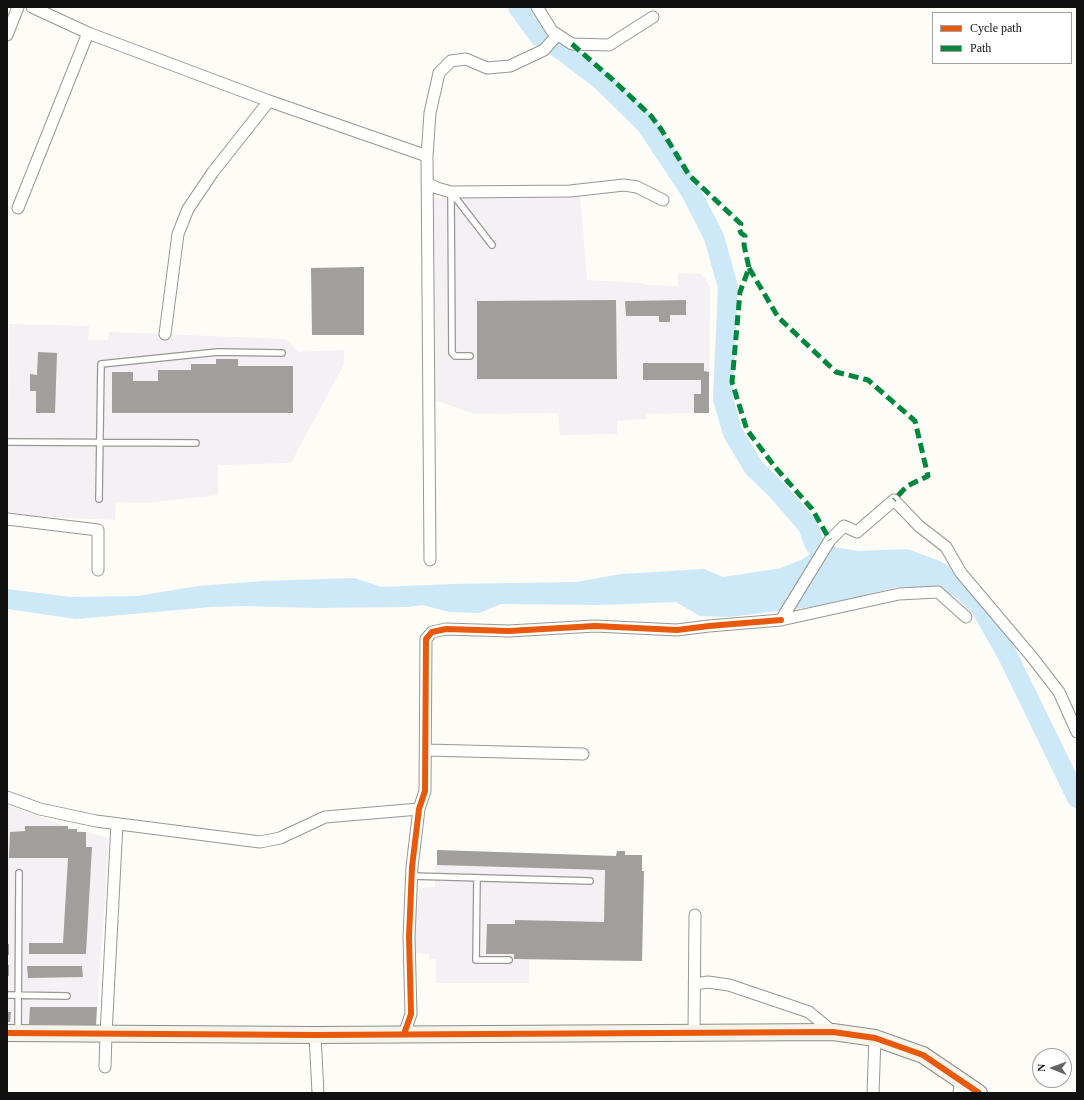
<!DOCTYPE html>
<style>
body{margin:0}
#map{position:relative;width:1084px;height:1100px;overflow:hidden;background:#fdfcf7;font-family:Georgia,serif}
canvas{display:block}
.frame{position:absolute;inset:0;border:8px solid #111;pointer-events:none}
.legend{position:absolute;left:932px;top:12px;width:140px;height:52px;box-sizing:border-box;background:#fff;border:1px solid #a0a0a0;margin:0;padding:5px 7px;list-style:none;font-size:12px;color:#111}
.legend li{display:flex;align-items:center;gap:8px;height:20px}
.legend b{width:20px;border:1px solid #a0a0a0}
.north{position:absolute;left:1032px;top:1048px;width:40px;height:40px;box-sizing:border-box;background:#fff;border:1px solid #a0a0a0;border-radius:50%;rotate:271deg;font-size:11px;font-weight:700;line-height:16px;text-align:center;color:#111}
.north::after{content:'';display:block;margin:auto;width:14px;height:18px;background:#646362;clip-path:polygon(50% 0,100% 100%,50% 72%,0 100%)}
</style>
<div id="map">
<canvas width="1084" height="1100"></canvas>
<div class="frame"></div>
<ul class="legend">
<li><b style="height:5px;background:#e8590c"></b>Cycle path</li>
<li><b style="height:5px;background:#00873e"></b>Path</li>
</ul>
<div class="north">N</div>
</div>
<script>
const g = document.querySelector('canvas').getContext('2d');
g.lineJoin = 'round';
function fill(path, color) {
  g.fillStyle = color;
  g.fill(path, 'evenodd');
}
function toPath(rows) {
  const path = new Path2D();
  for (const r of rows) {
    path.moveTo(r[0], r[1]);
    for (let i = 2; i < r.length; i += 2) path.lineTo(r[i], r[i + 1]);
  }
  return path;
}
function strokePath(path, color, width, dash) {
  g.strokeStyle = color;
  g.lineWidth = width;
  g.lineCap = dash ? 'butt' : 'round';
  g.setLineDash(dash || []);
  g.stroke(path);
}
fill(toPath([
 [580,194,587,280,644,283,645,285,678,286,678,273,702,274,710,287,709,413,647,414,646,419,617,421,617,434,560,435,558,413,475,414,434,400,433,198],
 [9,324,89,326,88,340,108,340,109,332,286,339,298,352,344,350,344,364,291,463,218,465,218,495,146,503,116,502,115,520,7,515],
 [7,805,62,825,109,838,96,1025,7,1024],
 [437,850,616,856,617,851,625,851,625,855,642,855,642,871,644,871,642,961,529,959,529,983,436,983,436,959,429,959,429,954,414,953,414,899,421,888,435,887,435,865,437,865]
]), '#f5f0f3');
fill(toPath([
 [822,545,859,551,907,549,940,561,953,568,981,608,933,587,897,587,827,605,730,617,700,616,676,602,600,605,501,604,479,613,449,612,423,605,409,607,314,608,243,606,211,607,76,619,7,609,7,589,70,597,137,596,198,586,263,581,354,578,382,587,453,584,576,582,621,574,704,569,723,577,781,568,803,559]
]), '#cde8f7');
strokePath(toPath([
 [518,7,540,37,563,51,601,80,646,124,691,192,714,237,728,287,723,399,733,433,754,468,776,489,808,526,814,543,825,557,840,563],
 [962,589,981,608,1007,654,1077,798]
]), '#cde8f7', 20);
fill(toPath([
 [364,267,364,335,312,335,311,268],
 [616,300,617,379,477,379,477,301],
 [686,300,686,315,670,315,670,322,659,322,659,316,626,316,625,301],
 [38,352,57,353,55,413,36,413,36,391,30,391,30,374,37,375],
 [216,359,238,359,238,366,293,366,293,413,112,413,112,372,133,372,133,381,158,381,158,370,191,370,191,364,216,364],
 [643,363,704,363,704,371,709,372,709,413,694,413,694,394,701,394,701,380,643,380],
 [25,826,68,826,68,829,77,829,77,832,86,832,86,847,92,847,86,954,29,954,29,943,63,943,68,858,9,858,10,832,25,831],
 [437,850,616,856,617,851,625,851,625,855,642,855,642,871,644,871,642,961,514,959,514,954,486,954,487,924,515,924,515,920,604,922,605,870,437,865],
 [7,944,9,944,9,955,7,955],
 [7,965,9,965,9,976,7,976],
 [27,966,82,966,83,977,28,978],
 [30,1007,97,1007,96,1025,29,1024],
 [7,1012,11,1012,10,1022,7,1022]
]), '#a19f9c');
const lane = toPath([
 [451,192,452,353,455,356,470,356],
 [451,192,492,245],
 [7,442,196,443],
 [99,499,101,364,218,352,282,353],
 [411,876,590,881],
 [477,878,476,960,509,960],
 [7,995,67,996],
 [18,1033,19,873]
]);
const street = toPath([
 [32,7,88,33,269,101,427,156],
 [537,7,552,31,572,44,609,45,653,17],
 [7,35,18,7],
 [427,183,437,188,451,192,570,191,624,185,637,187,663,200],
 [18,208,88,33],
 [165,334,178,234,188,209,213,172,269,101],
 [7,519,98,530,98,570],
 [430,560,427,156,430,113,439,73,451,61,466,59,487,68,510,66,544,50,557,35],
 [966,617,938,592,899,594,781,620,830,540,844,526,857,532,894,500,919,526,946,547,961,573,1032,657,1059,692,1077,732],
 [426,750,583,754],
 [7,797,40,809,96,821,260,842,280,838,325,817,419,809],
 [695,984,708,982,729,985,809,1012,833,1032],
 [694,1033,695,915],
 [404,1034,411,1014,409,937,412,867,419,809,425,791,426,639,432,632,446,629,509,631,595,626,677,630,709,626,781,620],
 [315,1035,318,1093],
 [105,1067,106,1034,117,824],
 [873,1093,875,1038],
 [959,1093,961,1080]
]);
const secondary = toPath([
 [7,1033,315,1035,833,1032,875,1038,923,1055,979,1093]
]);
strokePath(lane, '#979795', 8);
strokePath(street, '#979795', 13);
strokePath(secondary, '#8e8d8b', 18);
strokePath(lane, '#fffffe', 5.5);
strokePath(street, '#fffffe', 11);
strokePath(secondary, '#f6f4eb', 16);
strokePath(toPath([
 [572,44,613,80,651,116,661,129,689,175,741,224,739,228,741,233,745,236,744,245,749,268,740,292,732,382,747,430,775,467,812,509,830,540],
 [749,268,778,317,836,372,868,380,915,421,928,476,907,486,894,500]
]), '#00873e', 5, [10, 5]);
strokePath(toPath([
 [7,1033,315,1035,833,1032,875,1038,923,1055,979,1093],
 [404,1034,411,1014,409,937,412,867,419,809,425,791,426,639,432,632,446,629,509,631,595,626,677,630,709,626,781,620]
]), '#e8590c', 6);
</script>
